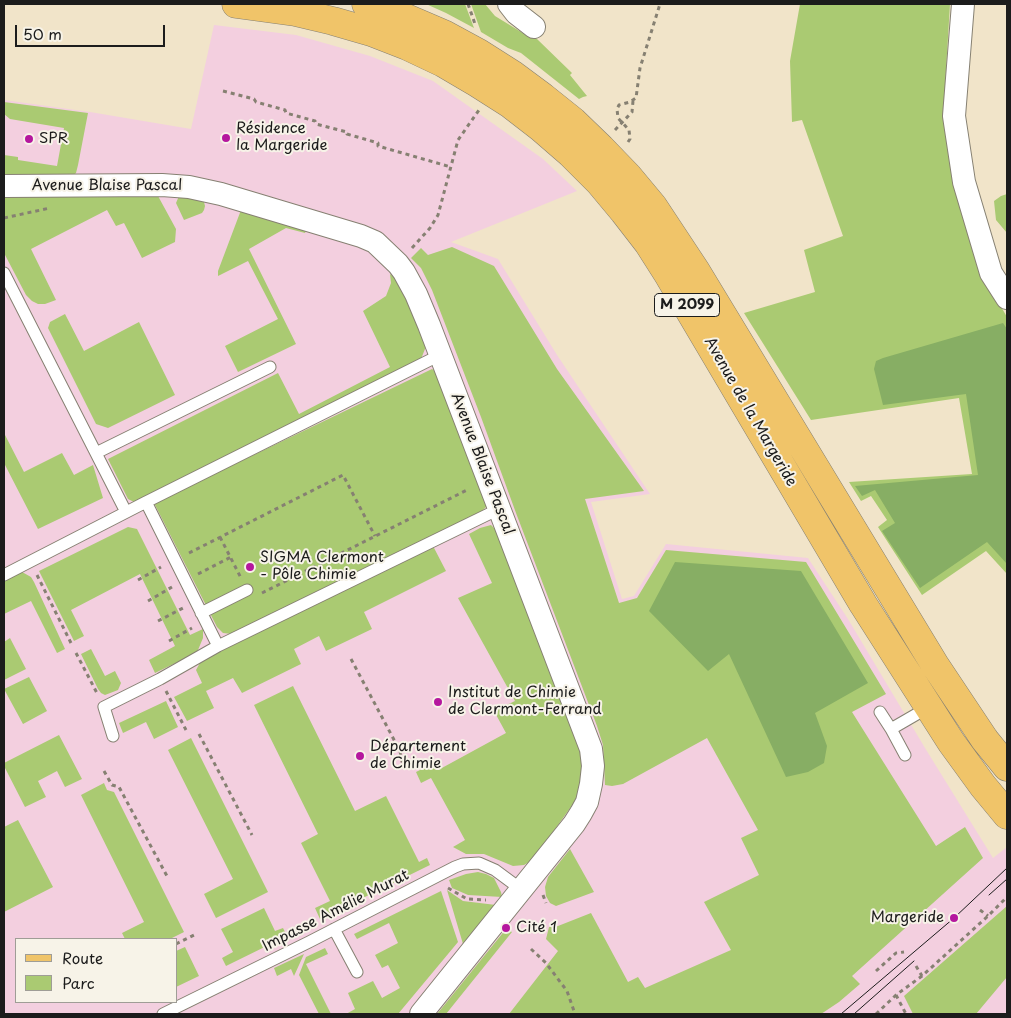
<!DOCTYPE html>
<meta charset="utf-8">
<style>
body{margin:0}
#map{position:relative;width:1011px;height:1018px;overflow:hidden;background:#f1e4c9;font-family:"Playpen Sans",sans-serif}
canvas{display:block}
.frame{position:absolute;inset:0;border:5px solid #1c1c1c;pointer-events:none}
.legend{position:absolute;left:15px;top:938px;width:162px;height:65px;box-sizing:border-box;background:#f7f3e8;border:1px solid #9f9d96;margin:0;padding:6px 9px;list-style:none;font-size:15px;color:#1c1c1c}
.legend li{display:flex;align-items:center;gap:10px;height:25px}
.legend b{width:25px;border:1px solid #9f9d96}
.scale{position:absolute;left:15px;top:25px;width:150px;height:22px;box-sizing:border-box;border:2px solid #1c1c1c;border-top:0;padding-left:6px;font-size:15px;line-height:18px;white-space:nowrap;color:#1c1c1c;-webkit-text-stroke:4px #f7f3e8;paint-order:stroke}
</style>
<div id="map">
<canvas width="1011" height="1018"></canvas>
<div class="frame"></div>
<ul class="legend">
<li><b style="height:6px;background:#f0c469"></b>Route</li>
<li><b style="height:14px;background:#aaca72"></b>Parc</li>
</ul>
<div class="scale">50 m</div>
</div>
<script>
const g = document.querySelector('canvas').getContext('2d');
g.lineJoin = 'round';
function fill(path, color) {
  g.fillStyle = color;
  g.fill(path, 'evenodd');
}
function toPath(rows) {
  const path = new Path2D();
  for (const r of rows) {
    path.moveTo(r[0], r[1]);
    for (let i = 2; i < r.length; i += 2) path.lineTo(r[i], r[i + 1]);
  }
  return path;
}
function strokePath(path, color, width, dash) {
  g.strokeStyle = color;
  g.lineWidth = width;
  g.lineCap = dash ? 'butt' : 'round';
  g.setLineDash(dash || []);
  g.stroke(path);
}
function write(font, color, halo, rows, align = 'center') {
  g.font = font + ' "Playpen Sans",sans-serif';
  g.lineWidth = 4;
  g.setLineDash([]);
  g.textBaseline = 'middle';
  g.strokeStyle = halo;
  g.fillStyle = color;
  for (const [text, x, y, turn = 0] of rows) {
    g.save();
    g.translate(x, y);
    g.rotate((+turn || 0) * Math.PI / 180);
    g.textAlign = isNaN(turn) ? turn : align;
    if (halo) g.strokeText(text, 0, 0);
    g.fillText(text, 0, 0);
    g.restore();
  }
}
fill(toPath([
 [214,25,296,35,370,56,433,81,543,159,577,191,451,242,498,259,557,355,650,494,591,502,622,599,634,596,666,544,808,558,848,619,925,748,993,858,1007,847,1007,1012,1005,1014,4,1014,4,100,90,112,191,129],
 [16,939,176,939,176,1002,16,1002]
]), '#f3cfdf');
fill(toPath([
 [426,4,465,4,474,28,446,13],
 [471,4,485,4,495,16,526,35,537,39,572,73,570,75,587,96,583,97,579,99,521,53,508,48,481,32],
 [800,4,950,4,945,86,950,135,982,274,1007,317,1007,574,986,551,922,595,878,527,887,520,871,496,861,501,849,482,972,474,959,398,811,420,744,313,815,292,804,250,843,236,802,120,792,122,790,61],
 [4,102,88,113,78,165,76,173,71,178,4,178,4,155,18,157,18,160,57,166,64,128,10,119,4,114],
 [1007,194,1007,233,996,220,994,201,1001,196],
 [158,196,176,229,175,242,142,258,124,223,116,226,107,210,31,249,56,300,45,304,38,304,32,301,26,295,4,253,4,197],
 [179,196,201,200,204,202,205,206,204,210,202,213,184,220,176,203],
 [241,210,307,229,305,233,286,228,249,249,296,344,238,372,225,346,278,319,248,261,218,276,218,271],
 [452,247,494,266,557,369,644,491,585,499,619,603,637,598,666,550,806,562,886,694,852,712,936,846,965,827,983,858,852,976,860,984,839,1002,821,1014,509,1014,558,951,546,939,549,927,558,926,591,913,628,982,638,977,645,988,731,950,704,902,759,875,741,838,758,830,707,738,623,784,612,786,605,785,603,745,597,726,516,513,481,417,432,290,421,268,411,258,421,248,428,255],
 [390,274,399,281,426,342,425,349,421,359,134,502,128,499,108,459,278,373,299,414,390,367,363,311,386,296,391,283],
 [65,314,84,351,139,322,175,395,108,428,96,424,48,328,50,322],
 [432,369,436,372,488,500,486,507,481,512,241,630,232,634,223,633,217,627,154,503],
 [4,433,24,472,62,453,74,475,93,465,103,498,38,529,4,463],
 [491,525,495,529,577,740,581,756,583,772,580,791,573,804,533,860,524,865,513,866,484,854,466,854,453,847,465,840,431,778,421,783,416,772,436,762,440,769,506,733,494,711,515,701,458,598,492,583,469,534,480,528],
 [128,527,137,529,190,635,203,629,203,638,198,650,194,654,155,673,149,660,175,646,140,574,71,610,84,636,74,641,39,571],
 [433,546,446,571,364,612,372,629,326,651,319,636,294,649,301,664,242,693,233,678,206,691,214,708,187,721,174,697,202,683,196,670,201,661],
 [22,572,31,577,34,582,65,649,57,653,31,601,4,614,4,581],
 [10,638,26,669,4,680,4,642],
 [91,649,105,676,115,671,121,683,118,690,105,695,101,693,98,689,81,654],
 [29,677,47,711,23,724,4,689],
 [293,686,355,811,386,796,419,862,427,858,430,865,320,919,315,908,330,901,301,843,318,834,254,705],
 [166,701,178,727,154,739,146,722,123,733,119,723],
 [59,735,82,779,65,787,57,771,38,781,46,797,25,807,4,766,4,763],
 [191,738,268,892,216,918,204,894,233,879,168,750],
 [104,783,107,790,114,792,184,932,170,939,125,939,122,933,144,922,81,795],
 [18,820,53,887,4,912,4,827],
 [570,849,594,892,556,906,550,903,546,896,545,887,548,877],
 [478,872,486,874,494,878,501,892,502,897,468,895,452,888,449,880,466,874],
 [447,890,463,901,496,905,463,944],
 [441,891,458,942,398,1014,346,1014,355,1009,348,993,373,981,382,998,400,988,388,965,382,968,375,955,398,943,389,923,357,939,354,934],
 [1007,906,1007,977,976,1014,913,1014,904,996],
 [264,908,275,931,283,928,287,936,226,966,222,958,233,952,221,929],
 [506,929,512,932,446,1014,437,1014],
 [185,947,199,976,176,987,176,951],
 [325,948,328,954,306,964,331,1014,319,1014,299,975,306,957],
 [304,954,294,976,291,969,277,976,274,968]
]), '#aaca72');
fill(toPath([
 [1003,323,1007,329,1007,564,987,542,920,588,882,531,895,523,875,490,862,496,855,486,978,475,966,394,883,405,874,369,876,361,883,358],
 [675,562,801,571,868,683,815,713,827,746,824,763,808,772,786,777,729,654,708,671,649,611]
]), '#87ae64');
const service = toPath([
 [4,273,126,512],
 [96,453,270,367],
 [146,502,440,355],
 [4,575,146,502,218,646],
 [201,613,247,590],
 [880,712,891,729],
 [113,736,104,707,160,679,218,646,499,509],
 [905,755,891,729,929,707],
 [334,929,357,972],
 [163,1014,309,942,455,867,463,864,479,863,495,870,522,890]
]);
const minor = toPath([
 [509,4,516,13,534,27],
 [963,4,954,116,964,182,991,273,1007,298],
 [4,186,162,185,189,187,221,194,361,236,375,242,398,264,404,272,416,294,429,325,591,749,593,766,591,784,587,802,581,813,574,824,421,1014]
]);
const primary = toPath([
 [236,4,295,12,333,21,371,32,407,46,443,63,477,83,510,104,541,128,571,154,599,182,624,212,648,243,669,276,863,604,951,742,983,786,1007,815],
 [366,4,409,19,444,34,479,53,512,74,543,97,573,121,601,148,628,176,653,206,696,271,935,665,985,740,1007,767]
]);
strokePath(service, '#868072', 13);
strokePath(minor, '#868072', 24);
strokePath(primary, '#868072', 29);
strokePath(toPath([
 [468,4,475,24],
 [223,91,254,99,256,102,285,110,286,113,315,121,316,124,347,132,347,134,378,143,378,146,451,167],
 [615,130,632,112,633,101],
 [628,142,630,139,629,130,618,118,617,109,619,105,630,102,636,98,640,68,660,4],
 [4,218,50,208],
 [412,248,430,228,438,215,458,140,479,110],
 [220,537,241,578],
 [189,553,343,475,375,536],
 [198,574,231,557],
 [37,575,72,645],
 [138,580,161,567],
 [262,593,469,489],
 [148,601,172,587],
 [158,621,183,608],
 [169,641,192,628],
 [76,653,98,695],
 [351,659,400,751,403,767],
 [166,691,186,730],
 [199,734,252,835],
 [104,771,112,785,119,787,168,878],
 [448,888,467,899,486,900],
 [543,895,546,903],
 [980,910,988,916],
 [176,944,196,934],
 [531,949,546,963,567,991,575,1014],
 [916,966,922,976],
 [876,971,896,953,904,952],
 [896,995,906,1014],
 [876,1014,896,995,922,976,988,916,1007,897]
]), '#868072', 3, [4, 4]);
strokePath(service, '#fff', 11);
strokePath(minor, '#fff', 22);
strokePath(primary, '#f0c469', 28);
strokePath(toPath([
 [989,895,1007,879],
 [841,1014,954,918,1007,868],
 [854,1014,914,961]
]), '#1c1c1c', 1);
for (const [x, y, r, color] of [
 [226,138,5,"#b5179e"],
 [29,139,5,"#b5179e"],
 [250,567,5,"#b5179e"],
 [438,702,5,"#b5179e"],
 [360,756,5,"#b5179e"],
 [954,918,5,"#b5179e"],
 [506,928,5,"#b5179e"]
]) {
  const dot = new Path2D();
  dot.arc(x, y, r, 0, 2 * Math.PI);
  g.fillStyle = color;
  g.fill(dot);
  strokePath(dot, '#f7f3e8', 2);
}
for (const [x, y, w] of [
 [687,305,65]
]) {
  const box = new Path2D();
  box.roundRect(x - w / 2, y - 11.5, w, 23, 4);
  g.fillStyle = '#f7f3e8';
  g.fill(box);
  strokePath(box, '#1c1c1c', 1);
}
write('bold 14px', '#1c1c1c', null, [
 ["M 2099",687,305]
]);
write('15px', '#1c1c1c', '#f7f3e8', [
 ["Résidence",236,129],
 ["la Margeride",236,146],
 ["SPR",39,139],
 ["SIGMA Clermont",260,558],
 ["- Pôle Chimie",260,575],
 ["Institut de Chimie",448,693],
 ["de Clermont-Ferrand",448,710],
 ["Département",370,747],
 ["de Chimie",370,764],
 ["Margeride",944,918,"right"],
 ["Cité 1",516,928]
], 'left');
write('15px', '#1c1c1c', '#f7f3e8', [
 ["Avenue Blaise Pascal",107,186],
 ["Avenue de la Margeride",750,412,60],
 ["Avenue Blaise Pascal",482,464,69],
 ["Impasse Amélie Murat",336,911,-27]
]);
</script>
